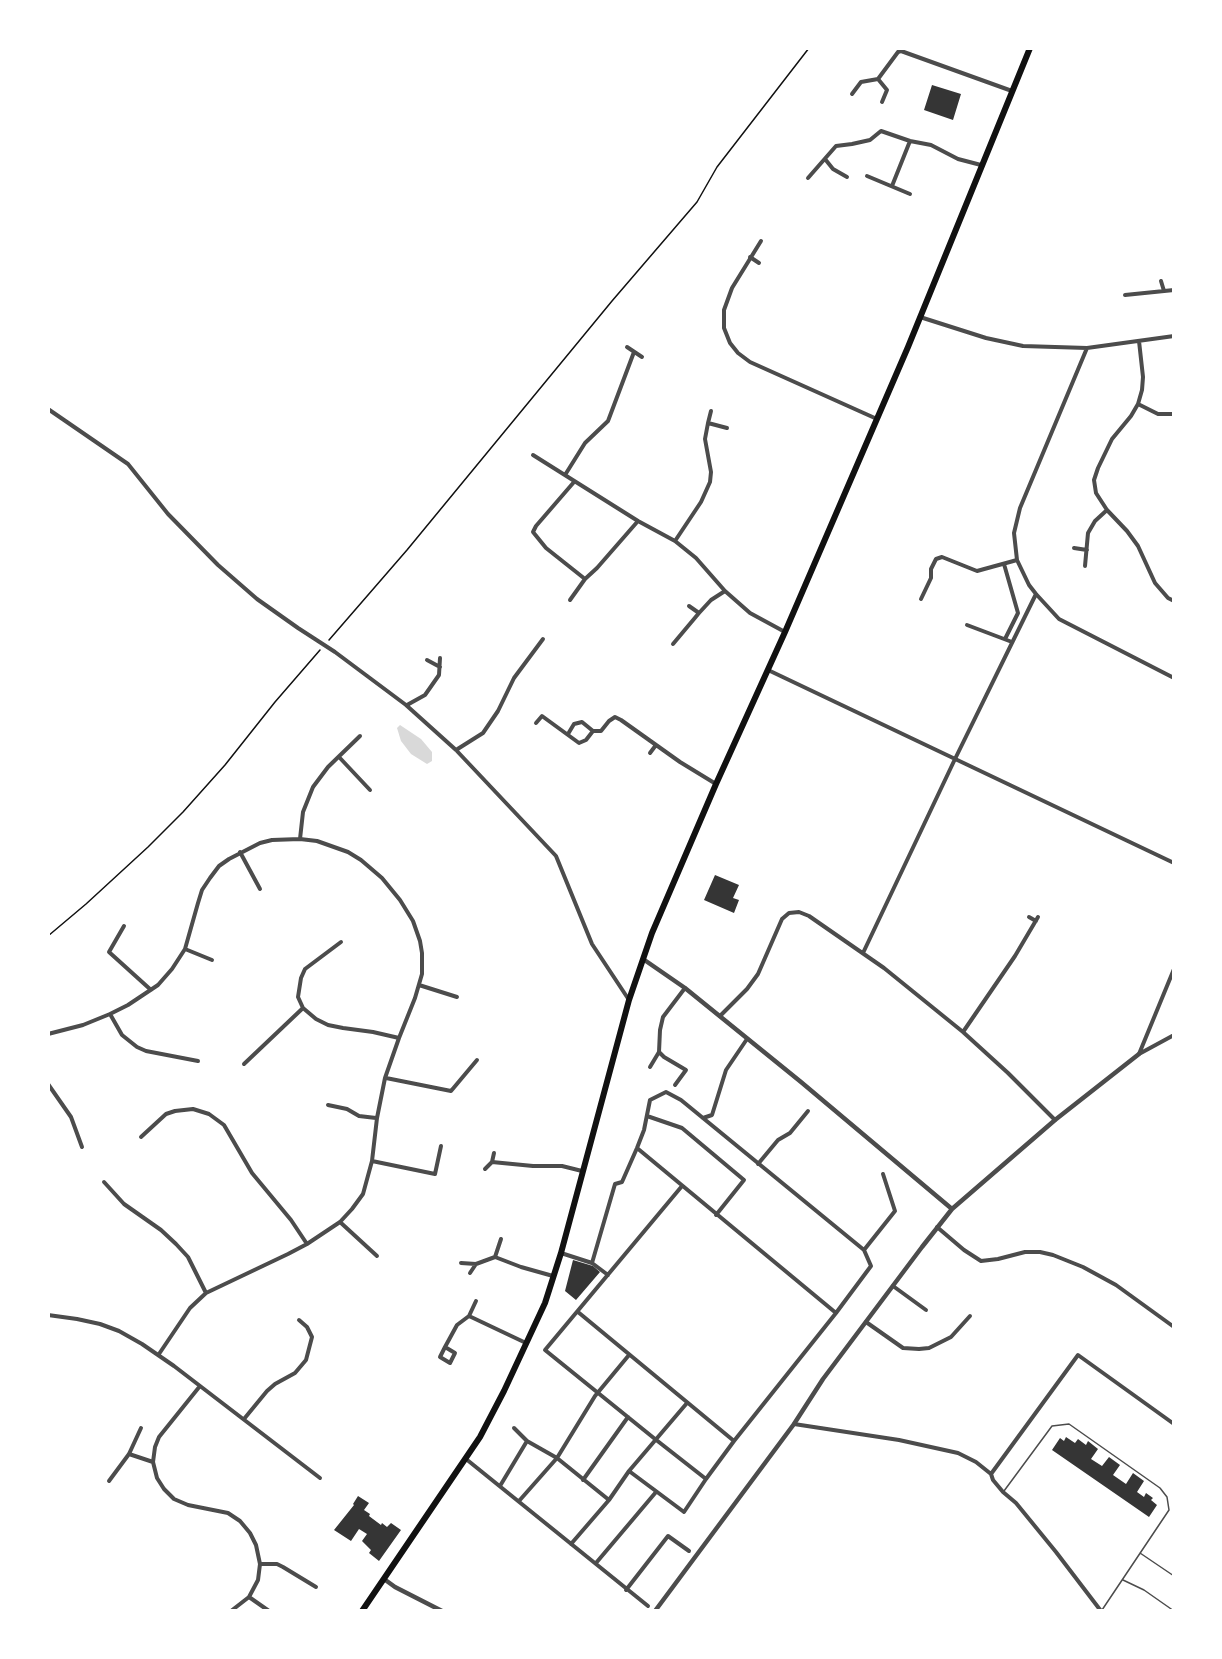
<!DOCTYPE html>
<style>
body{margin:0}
#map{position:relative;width:1222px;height:1659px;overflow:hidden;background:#fff;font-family:"Space Grotesk",sans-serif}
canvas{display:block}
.frame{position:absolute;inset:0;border:50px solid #fff;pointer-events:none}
</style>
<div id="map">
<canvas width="1222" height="1659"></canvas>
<div class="frame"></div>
</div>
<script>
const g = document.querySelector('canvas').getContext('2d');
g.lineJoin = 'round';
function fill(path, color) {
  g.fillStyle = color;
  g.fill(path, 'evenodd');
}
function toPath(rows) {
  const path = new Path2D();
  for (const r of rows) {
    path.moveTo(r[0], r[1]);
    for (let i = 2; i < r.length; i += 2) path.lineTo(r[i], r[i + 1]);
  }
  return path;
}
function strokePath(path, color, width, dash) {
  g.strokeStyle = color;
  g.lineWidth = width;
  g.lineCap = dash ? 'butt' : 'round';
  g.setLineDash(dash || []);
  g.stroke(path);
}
fill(toPath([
 [400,725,421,739,432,752,432,761,427,764,411,754,401,741,397,728]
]), '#d9d9d9');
fill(toPath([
 [932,85,961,94,953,120,924,110],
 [715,875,739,885,733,898,739,900,734,913,704,900],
 [573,1260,593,1266,600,1272,576,1300,565,1291],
 [1066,1437,1075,1443,1078,1439,1086,1445,1088,1441,1098,1449,1091,1459,1102,1466,1109,1457,1120,1465,1113,1475,1126,1484,1133,1473,1144,1481,1137,1492,1144,1497,1146,1493,1153,1498,1151,1500,1157,1505,1149,1517,1052,1450,1060,1438,1064,1441],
 [358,1496,369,1503,364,1510,370,1514,369,1516,381,1525,382,1523,387,1527,391,1523,401,1530,379,1561,369,1553,371,1550,362,1541,367,1534,359,1529,351,1541,334,1530,354,1505,353,1504]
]), '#353535');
strokePath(toPath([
 [329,640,407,550,612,301,697,202,717,167,809,48],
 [48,936,86,904,148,847,183,812,225,765,275,702,320,650]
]), '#111', 1.5);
strokePath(toPath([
 [1004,1491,1052,1426,1069,1424,1160,1488,1167,1497,1169,1510,1102,1610],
 [1140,1553,1174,1576],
 [1123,1580,1144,1590,1174,1611]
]), '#4c4c4c', 1.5);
strokePath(toPath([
 [878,79,898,52,901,51,1012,91],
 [852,94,861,82,878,79,887,90,882,102],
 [825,159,833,169,847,177],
 [867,176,910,194],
 [808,178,836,146,852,144,870,140,881,131,910,141,931,145,958,159,981,165],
 [892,186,910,141],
 [761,241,732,288,724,310,724,328,730,343,738,353,750,362,877,419],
 [750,257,759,263],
 [1161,281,1164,291],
 [1125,295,1174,290],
 [920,317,986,338,1023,346,1087,348,1174,336],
 [1139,341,1143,377,1142,390,1138,404,1131,416,1112,439,1098,468,1094,480,1096,493,1107,510,1127,531,1138,546,1155,583,1168,598,1174,601],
 [627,347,642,357],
 [1087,348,1020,508,1014,533,1017,560,1029,585,1036,594,1059,619,1174,678],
 [1138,404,1158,414,1174,414],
 [48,409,128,464,168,514,218,565,257,599,298,628,335,652,406,705,456,750,556,856,592,944,629,1000],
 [708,423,711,411],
 [533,455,638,521,675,541,696,558,725,591],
 [565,475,585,443,608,421,634,352],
 [675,541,701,502,710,482,711,472,705,439,708,423,727,428],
 [1074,548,1087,550],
 [1004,564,1018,613,1005,639],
 [1085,566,1088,533,1095,521,1107,510],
 [585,579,597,568,638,521],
 [921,599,931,578,931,569,936,559,942,557,977,571,1017,560],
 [570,600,585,579,546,548,533,532,536,526,574,482],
 [689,606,699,613,711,600,725,591,750,613,785,632],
 [967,625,1012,642],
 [673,644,699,613],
 [427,660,440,667],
 [768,670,1174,863],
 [407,705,425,695,439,675,440,658],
 [536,723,542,716,579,743,586,740,593,731,601,731,609,721,615,717,621,720,680,762,716,784],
 [568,734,574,724,582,722,593,731],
 [456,750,483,733,498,711,514,678,543,639],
 [650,753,656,745],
 [339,757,370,790],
 [300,839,303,812,313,787,328,767,360,736],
 [240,852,260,889],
 [1029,917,1036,921],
 [124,926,109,952,151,990],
 [341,942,305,969,301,978,298,997,303,1008,316,1019,328,1025,343,1028,373,1032,399,1038],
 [185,949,212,960],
 [863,953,955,759,1036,594],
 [419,985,457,997],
 [110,1014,122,1035,137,1047,146,1051,198,1061],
 [720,1016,747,989,758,974,782,919,789,913,799,912,809,916,884,968,963,1032,1008,1073,1055,1120],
 [963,1032,1015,956,1038,917],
 [48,1034,83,1025,110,1014,128,1005,158,985,172,969,185,949,198,903,202,890,210,878,219,866,229,859,260,843,272,840,300,839,317,841,348,852,361,860,382,878,400,900,413,921,420,941,422,953,422,974,415,998,399,1038,385,1078,377,1118,372,1161,363,1194,352,1209,340,1222,307,1244,288,1254,206,1293,190,1308,159,1354],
 [1139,1054,1174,969],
 [1139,1054,1174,1035],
 [244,1064,303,1008],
 [650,1067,659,1052],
 [386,1078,451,1091,477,1060],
 [48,1084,71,1117,82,1147],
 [675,1085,686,1070,664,1057,659,1052,660,1030,663,1017,685,988],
 [328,1105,347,1109,359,1116,376,1118],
 [647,1116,682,1128,744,1180,716,1215],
 [703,1118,712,1115,726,1070,747,1039],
 [141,1137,166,1114,175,1111,193,1109,209,1114,224,1125,252,1173,291,1220,307,1244],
 [637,1148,836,1313],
 [372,1161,435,1174,441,1146],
 [492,1162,533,1166,562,1166,582,1171],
 [758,1164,778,1140,790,1133,808,1111],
 [485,1169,492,1162,494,1153],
 [104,1182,124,1204,161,1230,176,1244,188,1257,206,1293],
 [682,1186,545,1350,655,1439,706,1479],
 [340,1222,377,1256],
 [937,1227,964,1250,981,1261,998,1259,1025,1252,1040,1252,1053,1255,1083,1267,1116,1285,1174,1327],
 [864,1250,895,1211,883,1174],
 [561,1253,592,1263,608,1275],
 [495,1257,501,1239],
 [461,1263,476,1264],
 [592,1263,615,1184,622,1182,637,1148,644,1130,650,1100,666,1092,681,1100,864,1250,871,1266,836,1313,734,1441,706,1479,684,1512,629,1471],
 [470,1273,476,1264,495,1257,521,1267,553,1276],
 [893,1286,926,1310],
 [578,1312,734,1441],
 [48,1315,77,1319,100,1324,119,1331,142,1344,174,1366,320,1478],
 [469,1316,476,1301],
 [866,1322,903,1348,919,1349,929,1348,951,1337,970,1316],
 [445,1347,455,1353,450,1363,440,1357,445,1347,457,1325,469,1316,526,1343],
 [200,1386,159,1437,155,1447,153,1462,157,1478,164,1489,174,1499,188,1505,228,1513,240,1521,250,1533,256,1545,260,1564,258,1580,249,1597,231,1611],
 [244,1419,267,1391,275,1384,295,1373,306,1360,312,1337,307,1327,299,1320],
 [794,1424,899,1440,958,1453,976,1462,991,1474,993,1480,1003,1492,1016,1503,1056,1552,1101,1611],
 [514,1428,527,1441,557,1458,609,1500],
 [129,1454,153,1462],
 [466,1459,648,1606],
 [991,1474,1078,1355,1174,1424],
 [583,1480,628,1417],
 [109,1481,129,1454,141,1428],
 [500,1486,527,1441],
 [519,1501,557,1458,595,1396,629,1355],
 [571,1544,609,1500,629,1471,687,1403],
 [596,1563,656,1492],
 [260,1564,277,1564,283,1567,316,1587],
 [626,1590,668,1536,689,1551],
 [249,1597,269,1611]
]), '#4c4c4c', 4);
strokePath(toPath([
 [643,959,685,988,801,1082,952,1209],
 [384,1579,395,1587,442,1611],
 [655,1611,794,1424,823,1379,922,1247,952,1209,1055,1120,1139,1054]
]), '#4c4c4c', 4.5);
strokePath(toPath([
 [362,1611,480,1437,504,1391,545,1303,561,1253,629,1000,652,933,716,784,785,632,908,347,1030,48]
]), '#111', 6);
</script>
